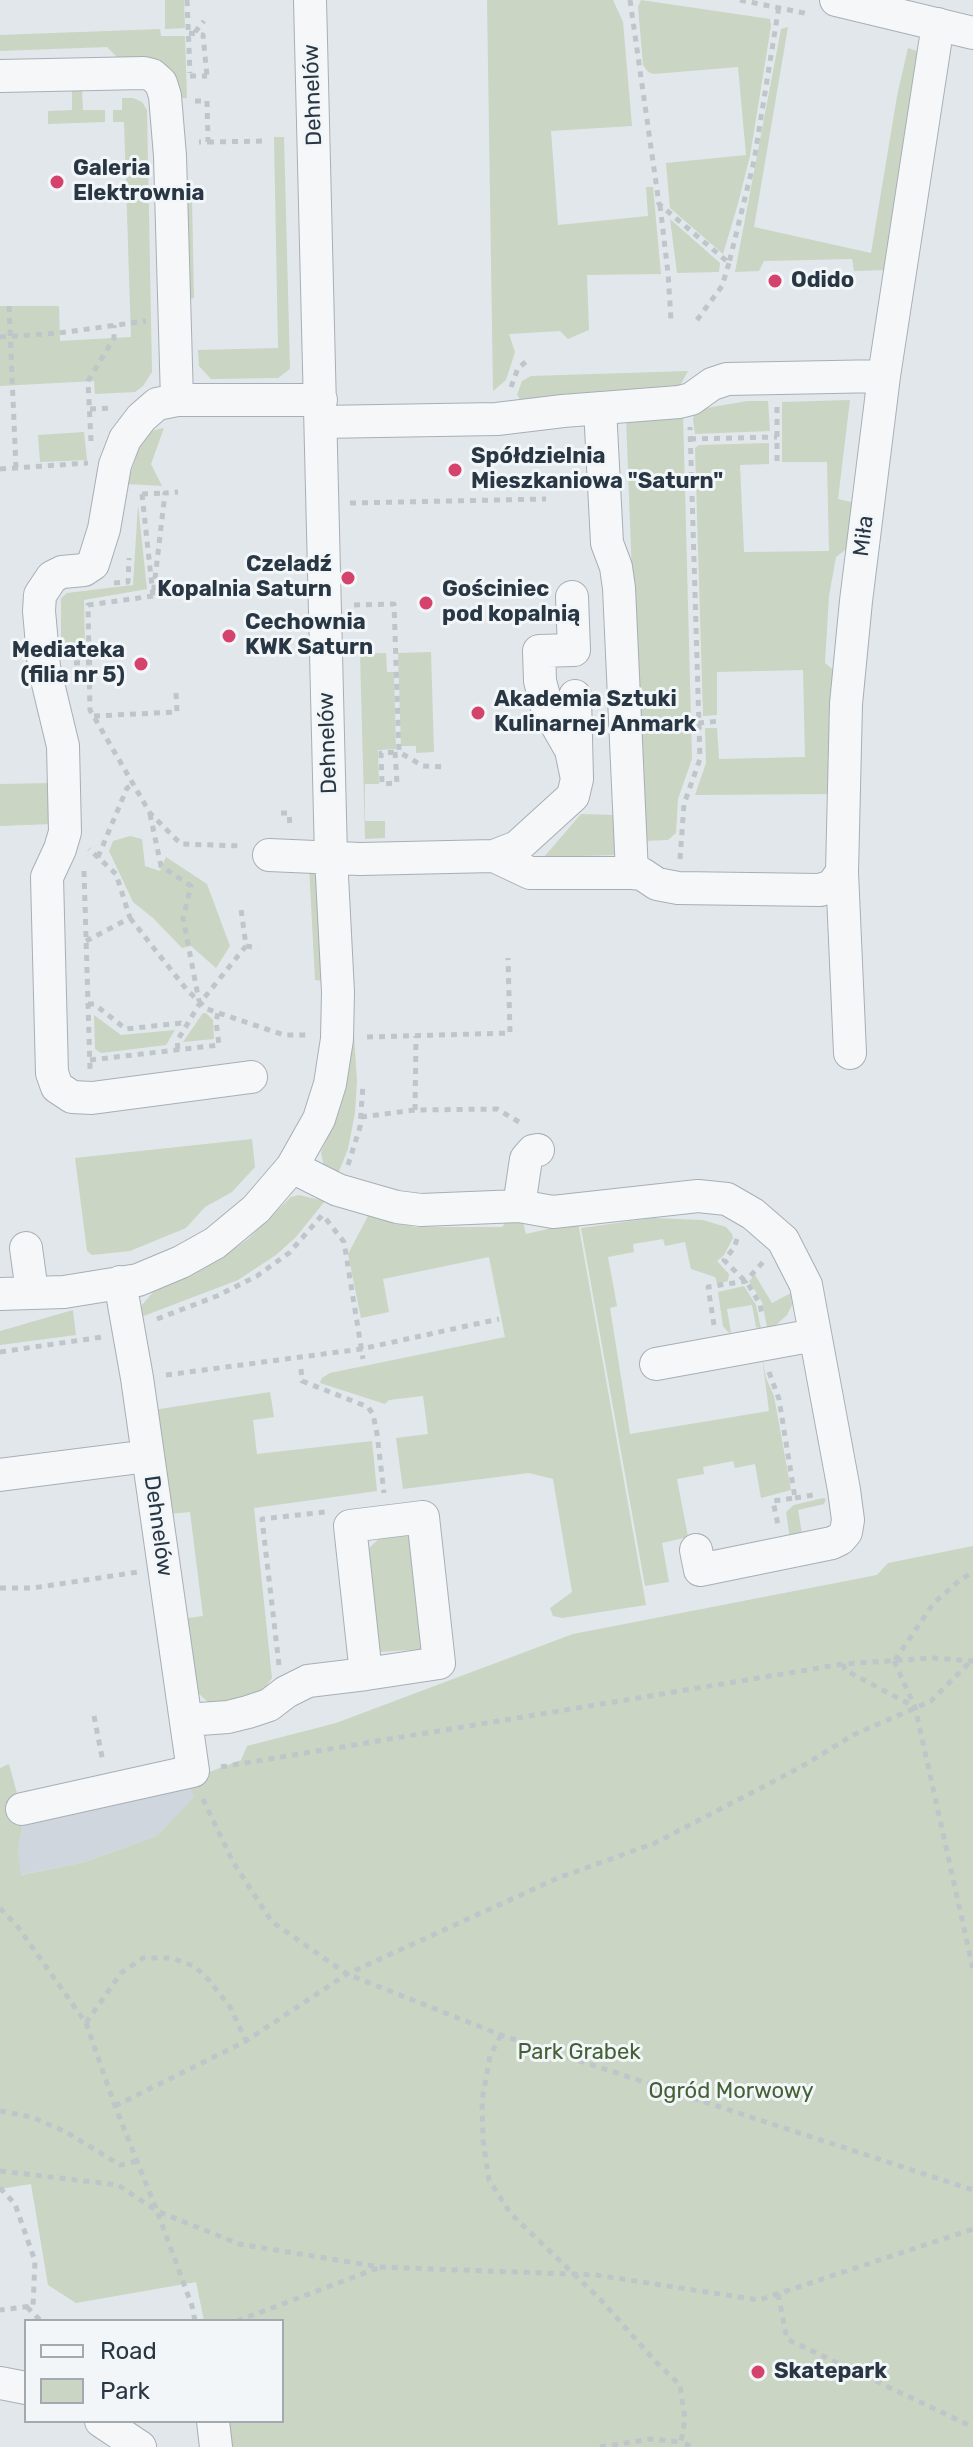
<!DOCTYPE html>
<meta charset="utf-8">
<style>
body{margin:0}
#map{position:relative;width:973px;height:2447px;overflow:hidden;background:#e2e7eb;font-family:Rubik,sans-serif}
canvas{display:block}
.legend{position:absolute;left:24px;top:2319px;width:260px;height:104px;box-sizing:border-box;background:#f2f6f8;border:2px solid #a2aab0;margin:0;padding:10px 14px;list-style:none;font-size:24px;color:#293744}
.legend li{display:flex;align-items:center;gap:16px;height:40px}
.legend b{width:40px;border:2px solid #a2aab0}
</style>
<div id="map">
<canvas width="973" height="2447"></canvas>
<ul class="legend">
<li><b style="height:10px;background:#f5f7f9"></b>Road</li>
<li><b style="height:22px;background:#cad5c3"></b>Park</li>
</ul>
</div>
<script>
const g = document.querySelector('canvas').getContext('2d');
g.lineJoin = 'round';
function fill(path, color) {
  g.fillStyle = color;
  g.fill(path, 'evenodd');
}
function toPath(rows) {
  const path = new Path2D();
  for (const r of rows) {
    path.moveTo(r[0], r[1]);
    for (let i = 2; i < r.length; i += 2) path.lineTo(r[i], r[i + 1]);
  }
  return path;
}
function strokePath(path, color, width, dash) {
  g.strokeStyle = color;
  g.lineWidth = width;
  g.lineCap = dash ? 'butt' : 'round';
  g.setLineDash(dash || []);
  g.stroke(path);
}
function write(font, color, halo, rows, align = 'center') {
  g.font = font + ' Rubik,sans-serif';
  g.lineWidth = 6;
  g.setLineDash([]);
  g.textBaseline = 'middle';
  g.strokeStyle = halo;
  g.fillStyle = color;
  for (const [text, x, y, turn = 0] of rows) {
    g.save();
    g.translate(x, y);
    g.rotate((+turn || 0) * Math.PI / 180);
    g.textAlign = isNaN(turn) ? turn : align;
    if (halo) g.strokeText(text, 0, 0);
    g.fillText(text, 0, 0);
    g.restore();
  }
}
fill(toPath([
 [188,1780,195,1797,157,1836,85,1862,20,1875,18,1850,24,1819]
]), '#d0d6dd');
fill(toPath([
 [165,0,184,0,185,28,165,29],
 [487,0,613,0,623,22,632,126,551,131,558,225,648,216,646,187,653,187,661,274,587,275,589,330,568,339,560,331,509,334,515,352,506,380,493,391],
 [641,0,770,19,771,26,750,156,737,207,723,254,670,208,666,163,746,155,738,67,654,74,648,72,643,65,638,7],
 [788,27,754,227,871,253,897,96,908,48,917,51,921,70,887,270,854,271,852,259,764,261,759,271,735,272,781,29],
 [160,29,161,36,185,36,187,98,180,98,120,60,107,47,0,51,0,35],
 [72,91,82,91,83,110,105,110,105,122,48,124,48,111,72,110],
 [122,98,133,98,142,102,147,110,152,372,143,386,135,392,95,394,94,381,0,386,0,306,59,306,60,341,131,337,124,122,113,122,113,110,122,110],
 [274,137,284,137,290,369,278,378,211,379,199,366,198,350,278,348],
 [185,198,192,198,194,298,188,299],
 [670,219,720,263,719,272,677,273],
 [688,371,676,393,670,397,520,399,517,395,522,381,531,376],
 [850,400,838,499,856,503,849,547,836,557,829,596,825,663,837,673,834,794,695,795,706,763,705,728,717,728,719,759,805,757,803,670,717,672,717,715,703,716,695,448,699,445,769,443,769,464,740,465,744,552,829,551,827,462,782,462,782,402],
 [747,401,768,401,770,431,695,434,693,419,695,410],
 [683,413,692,759,678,799,676,833,668,840,642,841,626,417],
 [164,428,151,464,162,486,127,484,141,442,150,431],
 [84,432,87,460,40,462,38,435],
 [138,505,147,589,84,600,85,650,61,651,64,641,61,637,61,598,67,593,133,585],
 [431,652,434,752,416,753,416,746,401,746,398,653],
 [386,653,387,672,394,672,396,749,378,750,379,784,365,784,365,821,385,821,385,838,365,839,360,654],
 [50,783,52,824,0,826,0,784],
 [581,814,615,815,617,855,544,857],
 [130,836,142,839,145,866,160,871,166,857,207,884,230,946,216,968,191,946,182,948,153,918,133,902,109,851,113,841],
 [309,866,318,873,324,981,315,980],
 [203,1013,206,1013,213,1020,214,1039,183,1042],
 [94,1015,121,1035,175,1030,166,1045,101,1053,95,1049],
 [354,1036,357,1080,355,1113,348,1149,337,1176,324,1167,321,1152,337,1117,345,1091],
 [252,1139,255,1167,232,1192,205,1207,186,1228,130,1251,92,1255,87,1251,75,1158],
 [299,1195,325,1201,296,1237,276,1255,238,1280,141,1317,142,1305,154,1291,194,1273,227,1254,248,1239,291,1197],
 [369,1214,415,1227,502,1227,507,1221,523,1222,526,1234,578,1222,646,1605,562,1618,553,1616,550,1608,572,1592,553,1479,529,1473,403,1489,396,1438,428,1434,423,1396,389,1400,385,1404,320,1383,322,1378,330,1373,505,1337,489,1257,383,1279,389,1312,361,1318,348,1254],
 [653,1218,703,1220,726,1227,732,1234,733,1238,724,1255,717,1261,729,1274,728,1281,717,1284,715,1277,691,1269,685,1242,665,1246,663,1239,633,1244,634,1252,608,1257,617,1306,610,1308,630,1434,769,1411,762,1356,766,1378,774,1396,791,1490,761,1498,755,1464,735,1468,733,1461,703,1467,704,1474,677,1479,688,1537,662,1543,669,1582,645,1586,581,1228],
 [755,1275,772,1303,791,1293,792,1305,787,1315,775,1326,767,1327,762,1302,749,1281],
 [744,1286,756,1305,761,1329,756,1327,752,1305,727,1309,731,1333,728,1332,723,1326,718,1292],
 [73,1310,76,1335,0,1345,0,1331],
 [270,1392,274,1417,253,1420,257,1454,372,1441,377,1491,254,1508,272,1678,265,1688,251,1699,236,1706,208,1702,198,1693,181,1619,203,1616,190,1512,169,1514,153,1410],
 [823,1498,826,1499,824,1504,798,1510,802,1534,790,1539,786,1512,794,1505],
 [412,1529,426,1649,379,1652,367,1550,384,1534],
 [973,1546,973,2447,226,2447,222,2421,282,2421,282,2321,204,2321,196,2282,76,2303,48,2285,31,2184,0,2189,0,1768,9,1764,24,1819,18,1850,21,1875,85,1862,157,1836,194,1797,188,1780,241,1760,247,1746,336,1723,573,1634,877,1575,888,1563]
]), '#cad5c3');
const minor = toPath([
 [836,0,973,33],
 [0,76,144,73,152,75,161,83,165,96,170,156,177,400,321,400],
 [177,400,157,404,141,418,125,439,115,465,104,529,93,564,84,570,62,572,52,577,40,595,39,611,44,667,63,746,65,832,60,849,47,877,52,1073,57,1087,72,1097,92,1098,251,1077],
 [600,408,607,543,616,567,619,588,632,873],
 [321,422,497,419,563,411,679,402,691,399,712,384,727,379,884,376],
 [572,597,574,650,539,651,540,681,547,708,571,750,577,779],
 [269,855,360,859,494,856,530,873,632,873,642,874,657,884,678,888,820,890,832,886,842,872],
 [494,856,517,847,573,796,577,779,575,696],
 [850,1053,842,872,846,704,856,601,884,376,938,24],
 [292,1167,338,1190,397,1207,421,1210,519,1206,553,1212,698,1196,727,1199,753,1214,783,1240,806,1285,844,1490,848,1520,846,1532,840,1539,832,1543,700,1570,696,1550],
 [519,1206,526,1159,533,1151,538,1150],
 [26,1248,32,1292],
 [0,1294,64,1292,138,1280,181,1262,215,1243,256,1209,292,1167,319,1119,330,1084,337,1039,338,992,331,857,310,0],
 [656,1364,815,1335],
 [0,1475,148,1456],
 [186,1720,228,1717,248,1712,269,1705,286,1692,308,1681,366,1674,439,1663,423,1517,350,1526,366,1674],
 [22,1809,193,1771,137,1378,120,1282],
 [0,2383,26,2388],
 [101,2421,140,2447],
 [213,2421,216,2447]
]);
strokePath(minor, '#a7afb6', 34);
strokePath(toPath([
 [187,0,190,73],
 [630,0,659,204,729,263,754,161,779,6],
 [740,0,809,14],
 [195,32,204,21],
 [189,33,203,35,207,76,210,76],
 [190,76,207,76],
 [195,101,207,101,208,142,199,142],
 [208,142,268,141],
 [660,205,668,273,671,320],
 [9,306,16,468],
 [697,320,722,286,729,263],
 [0,337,59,333,146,321],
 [511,387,518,368,527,361],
 [777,407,777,467],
 [90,409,111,408],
 [690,439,777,437],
 [91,441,88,381,114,338,114,325],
 [0,469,88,463],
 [142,494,153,596,165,493,178,492],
 [142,494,165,493],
 [350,503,546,499],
 [114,583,128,582,129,558],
 [153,596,88,605,90,710,150,813,181,844,242,846],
 [354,605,394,604,399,752,423,766,446,767],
 [276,653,293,653],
 [74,663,97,662],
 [94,716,177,712,176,693],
 [698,723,720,721],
 [395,752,397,783,382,784,381,753,399,752],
 [281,813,289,813,290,828],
 [150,814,161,866,191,886,183,918,199,1001],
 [98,857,127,788,132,785],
 [680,859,684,804,700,759,690,427],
 [84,871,90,1069],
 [130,918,187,990,207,1009,284,1035,307,1035],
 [86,941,130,918,116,874,89,849],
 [246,946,258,948],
 [88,1004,94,1004,126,1029,181,1023,187,1026],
 [367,1037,510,1033,508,958],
 [178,1049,177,1041,200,1003,246,946,241,909],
 [90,1060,219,1045,216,1021,218,1013],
 [415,1110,416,1036],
 [361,1117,415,1110,497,1109,519,1122],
 [348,1165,360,1127,363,1085],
 [326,1219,344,1242,363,1359],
 [737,1239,734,1248,724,1260,748,1284,760,1304,762,1315],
 [157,1319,217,1296,257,1276,289,1253,324,1213],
 [714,1325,708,1287,746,1281,763,1262],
 [0,1352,102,1337],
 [301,1369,302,1381,368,1407,373,1414,377,1434,384,1493],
 [769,1372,779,1399,795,1498,773,1501,778,1525],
 [166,1375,361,1349,499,1319],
 [795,1498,818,1494],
 [0,1588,33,1588,138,1572],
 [895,1660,933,1604,960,1580,973,1572],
 [894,1661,915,1707,973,1969],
 [843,1664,845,1670,913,1706],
 [279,1665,262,1519,325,1512],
 [94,1716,103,1762],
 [221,1767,843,1664,933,1658,973,1661],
 [203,1799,233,1862,272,1922,347,1974,501,2035,973,2190],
 [0,1908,18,1927,86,2023,121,1973,143,1958,171,1958,194,1966,209,1980,230,2007,246,2041],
 [86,2023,115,2106,157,2211,239,2244,380,2267,596,2275,759,2300,973,2229],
 [501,2035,490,2056,482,2100,483,2140,489,2180,511,2214,601,2300,655,2361,680,2385,685,2419,681,2442,693,2447],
 [115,2106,246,2041,347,1974,558,1878,655,1843,801,1767,853,1735,931,1701,970,1662],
 [0,2111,32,2117,66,2132,120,2165,137,2161],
 [0,2171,118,2185,157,2211,192,2306,195,2321],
 [0,2188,15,2204,35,2261,33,2306,0,2310],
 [778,2294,787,2339,973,2427],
 [27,2307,41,2321],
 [237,2321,378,2268],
 [600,2447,651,2439,681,2442]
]), '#c0c5ca', 5, [6, 6]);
strokePath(minor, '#f5f7f9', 32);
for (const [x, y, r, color] of [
 [57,182,8,"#d5436d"],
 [775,281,8,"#d5436d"],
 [455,470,8,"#d5436d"],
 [348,578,8,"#d5436d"],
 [426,603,8,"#d5436d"],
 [229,636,8,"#d5436d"],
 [141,664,8,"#d5436d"],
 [478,713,8,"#d5436d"],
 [758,2372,8,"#d5436d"]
]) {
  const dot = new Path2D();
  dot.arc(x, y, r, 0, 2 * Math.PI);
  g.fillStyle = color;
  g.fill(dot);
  strokePath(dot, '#f2f6f8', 3);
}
write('22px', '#293744', '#f2f6f8', [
 ["Dehnelów",313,95,-92],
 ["Miła",864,536,-83],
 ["Dehnelów",328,743,-92],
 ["Dehnelów",158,1526,82]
]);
write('bold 22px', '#293744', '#f2f6f8', [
 ["Galeria",73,169],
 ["Elektrownia",73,194],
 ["Odido",791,281],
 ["Spółdzielnia",471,457],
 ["Mieszkaniowa \"Saturn\"",471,482],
 ["Czeladź",332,565,"right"],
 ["Kopalnia Saturn",332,590,"right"],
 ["Gościniec",442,590],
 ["pod kopalnią",442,615],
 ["Cechownia",245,623],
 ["KWK Saturn",245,648],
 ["Mediateka",125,651,"right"],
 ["(filia nr 5)",125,676,"right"],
 ["Akademia Sztuki",494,700],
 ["Kulinarnej Anmark",494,725],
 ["Skatepark",774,2372]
], 'left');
write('22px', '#446136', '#f2f6f8', [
 ["Park Grabek",579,2053],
 ["Ogród Morwowy",731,2092]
]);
</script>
